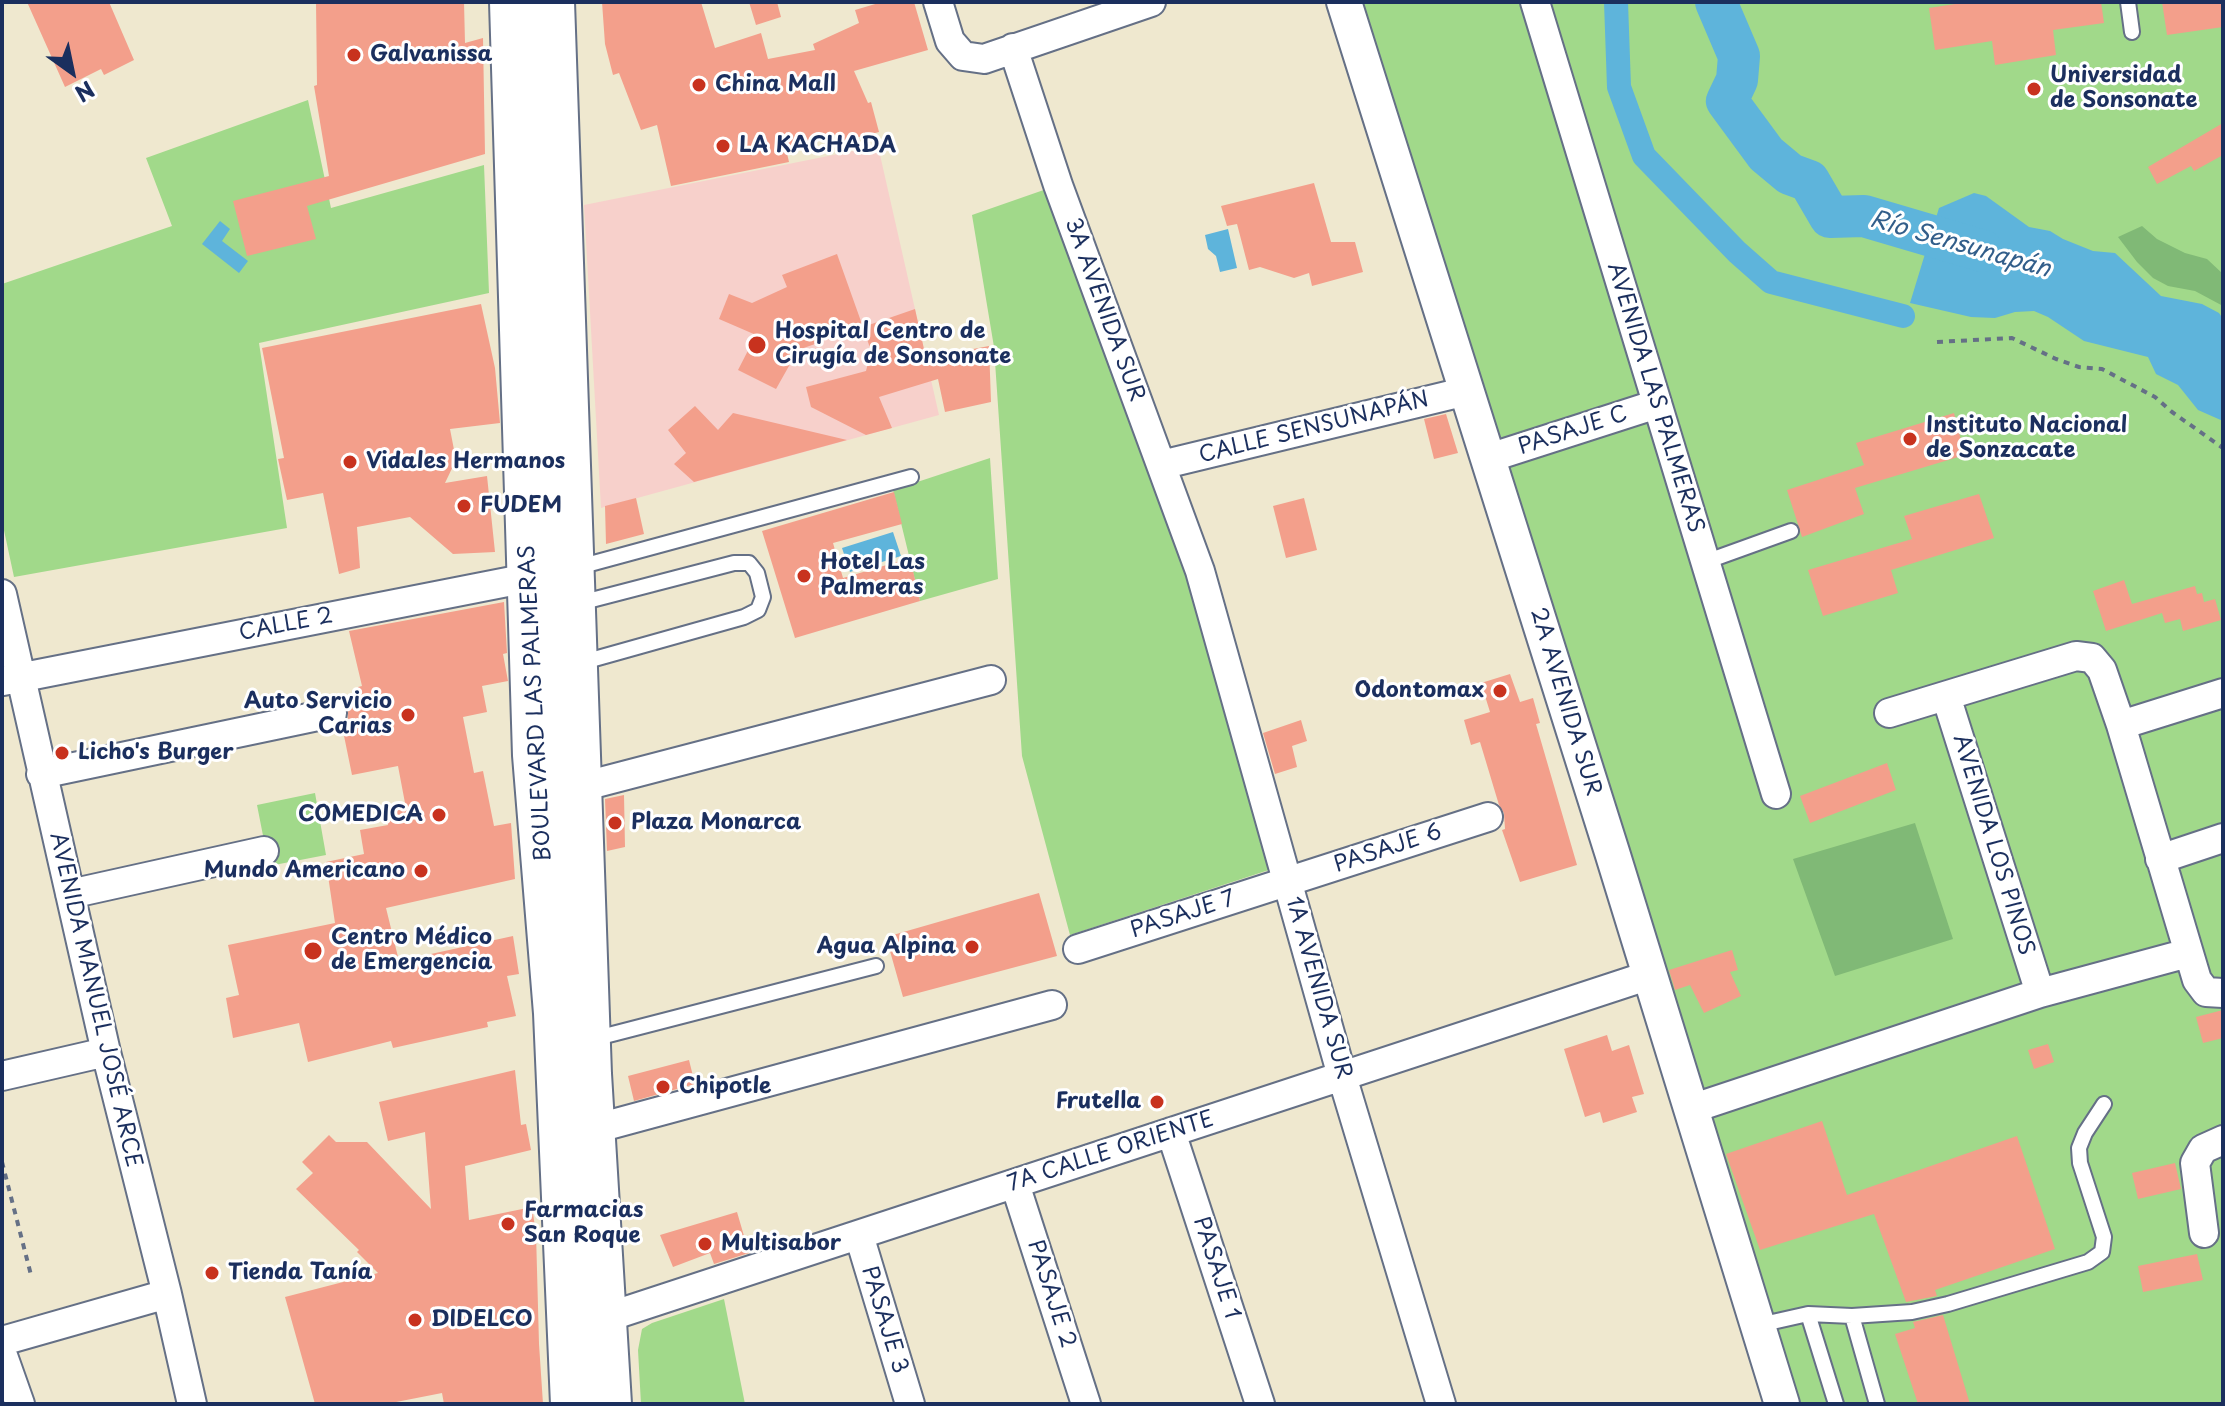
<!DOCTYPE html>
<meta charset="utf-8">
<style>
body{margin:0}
#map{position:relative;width:2225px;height:1406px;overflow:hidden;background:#efe8cf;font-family:"Playpen Sans",sans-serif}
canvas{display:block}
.frame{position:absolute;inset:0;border:4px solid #1b2f5e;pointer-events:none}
.north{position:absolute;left:32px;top:32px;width:80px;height:80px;-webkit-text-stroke:6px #fff;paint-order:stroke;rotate:147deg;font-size:22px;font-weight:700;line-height:32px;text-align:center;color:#1b2f5e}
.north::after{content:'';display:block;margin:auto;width:28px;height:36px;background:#1b2f5e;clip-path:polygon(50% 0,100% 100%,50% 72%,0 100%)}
</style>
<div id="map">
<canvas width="2225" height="1406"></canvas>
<div class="frame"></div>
<div class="north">N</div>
</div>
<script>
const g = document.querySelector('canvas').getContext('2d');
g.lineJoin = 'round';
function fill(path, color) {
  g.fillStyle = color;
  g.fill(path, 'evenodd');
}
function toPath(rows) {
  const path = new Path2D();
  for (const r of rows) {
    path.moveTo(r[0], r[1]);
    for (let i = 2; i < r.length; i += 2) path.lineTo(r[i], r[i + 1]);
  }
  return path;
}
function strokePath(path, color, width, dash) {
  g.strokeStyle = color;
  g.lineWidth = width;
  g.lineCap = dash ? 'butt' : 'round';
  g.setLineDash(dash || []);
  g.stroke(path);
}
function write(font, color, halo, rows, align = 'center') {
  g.font = font + ' "Playpen Sans",sans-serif';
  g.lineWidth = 6;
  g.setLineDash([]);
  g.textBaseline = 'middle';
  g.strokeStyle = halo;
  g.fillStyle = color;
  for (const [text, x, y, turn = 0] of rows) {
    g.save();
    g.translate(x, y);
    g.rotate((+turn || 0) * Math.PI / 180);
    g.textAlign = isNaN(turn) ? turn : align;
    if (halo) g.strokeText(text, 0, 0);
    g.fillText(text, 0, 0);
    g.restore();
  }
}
fill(toPath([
 [878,146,939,415,601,508,584,205]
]), '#f7d0cb');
fill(toPath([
 [1357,2,2223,2,2223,1404,1763,1404],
 [308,100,331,208,484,165,489,293,259,343,287,528,14,577,2,521,2,284,172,226,146,158],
 [1058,185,1200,571,1272,869,1070,935,1022,756,994,347,972,215],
 [990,458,998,579,920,601,893,490],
 [315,793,326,855,269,866,257,805],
 [724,1299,745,1404,641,1404,638,1350,642,1329,652,1323]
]), '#a1d98a');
fill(toPath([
 [2142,226,2157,239,2185,253,2207,259,2223,274,2223,306,2195,291,2168,286,2153,278,2137,262,2118,237],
 [1915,823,1953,939,1835,976,1793,859]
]), '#80b976');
fill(toPath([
 [1974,193,1986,196,2029,227,2050,231,2063,239,2093,251,2115,253,2161,296,2202,304,2219,313,2223,319,2223,421,2198,410,2178,385,2156,374,2148,357,2084,341,2048,317,2034,311,2015,312,1995,318,1971,317,1910,303,1939,208],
 [220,221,230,229,222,241,248,261,239,273,202,244],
 [1228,229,1237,268,1220,272,1216,256,1208,249,1205,235],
 [893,532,901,556,850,572,842,548]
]), '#5eb4db');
strokePath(toPath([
 [1616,2,1619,87,1644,156,1737,252,1771,282,1903,316]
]), '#5eb4db', 24);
strokePath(toPath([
 [1716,2,1739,56,1737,80,1727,101,1766,154,1790,174,1809,181,1830,217,1864,216,1983,251]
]), '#5eb4db', 42);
fill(toPath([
 [27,2,109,2,134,60,104,75,101,69,65,87],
 [316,2,464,2,465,43,483,38,485,154,307,206,316,239,247,256,233,201,329,176,314,86,317,85],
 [602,2,701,2,715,48,761,33,768,59,815,50,813,44,859,23,855,10,882,2,914,2,928,50,854,71,868,103,871,102,879,132,843,141,841,133,786,149,789,162,671,186,657,125,641,130,619,73,613,75,605,44],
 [749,2,777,2,781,17,756,25],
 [1968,2,2101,2,2104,23,2053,30,2056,55,1995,65,1992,41,1935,50,1929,8],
 [2162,2,2223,2,2223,27,2167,35],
 [2223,123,2223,155,2194,171,2191,166,2157,184,2148,167],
 [1314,183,1331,242,1355,242,1363,272,1312,286,1309,273,1294,278,1260,267,1249,270,1237,224,1227,226,1221,206],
 [837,254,863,327,798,350,776,389,738,370,756,335,719,319,729,294,752,303,787,287,782,275],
 [481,304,495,368,500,423,450,429,456,460,445,483,487,476,495,552,453,554,410,517,357,527,360,568,339,574,323,493,287,500,278,459,284,458,262,348],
 [915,309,926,358,989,346,991,402,945,412,938,379,879,397,892,428,866,435,811,407,806,387,866,371,871,351,863,327],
 [695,406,718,430,733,413,847,440,694,482,674,464,686,453,668,430],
 [1954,413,1965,455,1855,488,1864,514,1802,537,1787,490,1864,465,1856,443],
 [1446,414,1458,453,1434,459,1424,419],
 [894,492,902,524,833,543,843,578,910,558,920,601,795,638,762,531],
 [1979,494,1994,538,1891,570,1898,593,1823,616,1808,570,1912,539,1904,516],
 [636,498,644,534,606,544,605,506],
 [1304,498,1317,550,1286,558,1273,506],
 [2124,580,2132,604,2195,586,2197,594,2202,593,2204,602,2215,599,2221,620,2183,631,2180,619,2165,623,2162,613,2106,631,2093,591],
 [504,602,507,653,503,654,508,681,482,686,487,712,463,717,474,773,483,771,494,826,511,823,515,879,386,908,399,961,513,936,519,974,507,976,516,1016,487,1022,488,1027,393,1048,391,1041,308,1062,299,1023,233,1038,226,998,239,995,228,945,335,923,326,862,364,854,360,830,388,825,385,807,405,803,398,766,352,775,342,726,348,718,347,706,361,703,358,687,362,686,349,631],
 [1510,674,1520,702,1533,698,1540,723,1536,724,1577,865,1520,882,1502,830,1505,829,1504,813,1499,805,1480,742,1471,745,1464,720,1490,712,1481,683],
 [1301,720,1307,741,1292,746,1297,767,1275,774,1263,733],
 [1887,763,1896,790,1810,823,1800,796],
 [624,795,625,847,607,851,605,799],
 [1039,893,1057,956,903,997,886,937],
 [1732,950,1738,970,1730,972,1741,996,1704,1013,1690,985,1675,990,1669,970],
 [2223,1010,2223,1038,2203,1043,2196,1017],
 [1607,1035,1612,1051,1629,1045,1644,1094,1632,1097,1637,1112,1603,1123,1600,1112,1585,1117,1564,1049],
 [2048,1044,2054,1062,2034,1069,2028,1050],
 [689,1060,695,1084,634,1101,628,1076],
 [515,1070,521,1125,526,1124,531,1150,465,1166,469,1220,532,1207,536,1233,539,1344,543,1404,444,1404,442,1393,386,1404,315,1404,285,1297,378,1273,357,1252,359,1250,296,1189,313,1173,302,1162,329,1135,336,1142,367,1142,431,1209,425,1132,388,1141,379,1102],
 [1822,1121,1847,1195,2017,1136,2055,1249,1935,1290,1937,1296,1906,1302,1874,1214,1760,1250,1726,1154],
 [2175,1163,2181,1189,2138,1199,2132,1173],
 [737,1212,749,1253,714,1264,710,1253,673,1267,660,1235],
 [2197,1254,2203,1280,2143,1292,2138,1266],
 [1943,1315,1970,1404,1918,1404,1895,1334,1915,1328,1913,1322]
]), '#f39f8b');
const service = toPath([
 [2128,2,2132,32],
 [1705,562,1791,531],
 [575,568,911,477],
 [576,604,734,563,749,563,757,573,763,597,758,610,744,617,580,663],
 [593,1039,876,966],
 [1808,1314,1836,1404],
 [1852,1316,1877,1404],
 [1759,1325,1808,1314,1852,1316,1912,1312,1948,1304,2088,1262,2102,1252,2104,1237,2080,1163,2079,1148,2085,1133,2104,1104]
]);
const minor = toPath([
 [938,2,950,41,963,56,984,59,1151,2],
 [1535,2,1776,794],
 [1013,48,1058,185,1200,571,1342,1076,1441,1404],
 [1489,458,1657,404],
 [1161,465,1467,391],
 [2,594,106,1052,167,1294,192,1404],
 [3,681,543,575],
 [1946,696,2040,993],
 [1889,713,2076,656,2092,658,2102,670,2121,725,2197,980,2206,992,2223,993],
 [2121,725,2223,693],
 [41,774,332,713],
 [581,787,991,680],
 [2160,859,2223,838],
 [70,894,264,851],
 [1078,949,1488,817],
 [2,1076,106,1052],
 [1691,1109,2040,993,2188,953],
 [594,1129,1052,1005],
 [1171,1132,1260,1404],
 [1015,1184,1086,1404],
 [2204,1233,2195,1163,2203,1149,2223,1140],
 [859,1235,910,1404],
 [591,1321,623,1312,1650,975],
 [2,1341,167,1294],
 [2,1353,20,1404]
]);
const tertiary = toPath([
 [1344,2,1612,852,1782,1404]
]);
const primary = toPath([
 [512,2,535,755,556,1013,573,1404],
 [552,2,589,1074,609,1404]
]);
strokePath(service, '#657086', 18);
strokePath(minor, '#657086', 32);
strokePath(tertiary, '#657086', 38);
strokePath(primary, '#657086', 48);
strokePath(toPath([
 [1937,342,2012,338,2056,359,2079,367,2102,369,2155,397,2172,412,2223,448],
 [2,1162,31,1275]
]), '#657086', 4, [6, 6]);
strokePath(service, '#fff', 14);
strokePath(minor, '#fff', 28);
strokePath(tertiary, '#fff', 34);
strokePath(primary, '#fff', 44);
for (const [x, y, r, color] of [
 [354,55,8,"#c8321e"],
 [699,85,8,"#c8321e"],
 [2034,89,8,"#c8321e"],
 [723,146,8,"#c8321e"],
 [757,345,10,"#c8321e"],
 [1910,439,8,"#c8321e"],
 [350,462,8,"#c8321e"],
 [464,506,8,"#c8321e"],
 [804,576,8,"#c8321e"],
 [1500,691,8,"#c8321e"],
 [408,715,8,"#c8321e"],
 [62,753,8,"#c8321e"],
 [439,815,8,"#c8321e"],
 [615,823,8,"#c8321e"],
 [421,871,8,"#c8321e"],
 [972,947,8,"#c8321e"],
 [313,951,10,"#c8321e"],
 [663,1087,8,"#c8321e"],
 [1157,1102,8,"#c8321e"],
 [508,1224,8,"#c8321e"],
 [705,1244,8,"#c8321e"],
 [212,1273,8,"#c8321e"],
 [415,1320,8,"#c8321e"]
]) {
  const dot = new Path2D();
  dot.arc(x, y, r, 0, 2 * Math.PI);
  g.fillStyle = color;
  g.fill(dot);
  strokePath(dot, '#fff', 3);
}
write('bold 22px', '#1b2f5e', '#fff', [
 ["Galvanissa",370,55],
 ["Universidad",2050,76],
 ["de Sonsonate",2050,101],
 ["China Mall",715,85],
 ["LA KACHADA",739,146],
 ["Hospital Centro de",775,332],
 ["Cirugía de Sonsonate",775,357],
 ["Instituto Nacional",1926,426],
 ["de Sonzacate",1926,451],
 ["Vidales Hermanos",366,462],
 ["FUDEM",480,506],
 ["Hotel Las",820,563],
 ["Palmeras",820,588],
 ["Odontomax",1484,691,"right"],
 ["Auto Servicio",392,702,"right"],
 ["Carias",392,727,"right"],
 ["Licho's Burger",78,753],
 ["COMEDICA",423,815,"right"],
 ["Plaza Monarca",631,823],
 ["Mundo Americano",405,871,"right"],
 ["Centro Médico",331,938],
 ["de Emergencia",331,963],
 ["Agua Alpina",956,947,"right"],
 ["Chipotle",679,1087],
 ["Frutella",1141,1102,"right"],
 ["Farmacias",524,1211],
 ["San Roque",524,1236],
 ["Multisabor",721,1244],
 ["Tienda Tanía",228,1273],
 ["DIDELCO",431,1320]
], 'left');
write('22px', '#1b2f5e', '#fff', [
 ["3A AVENIDA SUR",1104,310,70],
 ["AVENIDA LAS PALMERAS",1655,398,73],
 ["CALLE SENSUNAPÁN",1314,428,-14],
 ["PASAJE C",1573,431,-18],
 ["CALLE 2",286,625,-11],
 ["2A AVENIDA SUR",1565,702,73],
 ["BOULEVARD LAS PALMERAS",536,703,-93],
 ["AVENIDA LOS PINOS",1993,845,73],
 ["PASAJE 6",1388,849,-18],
 ["PASAJE 7",1183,915,-18],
 ["1A AVENIDA SUR",1318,988,74],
 ["AVENIDA MANUEL JOSÉ ARCE",95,1000,77],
 ["7A CALLE ORIENTE",1111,1152,-18],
 ["PASAJE 1",1216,1268,72],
 ["PASAJE 2",1051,1294,72],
 ["PASAJE 3",884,1320,73]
]);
write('italic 24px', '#325e8a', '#fff', [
 ["Río Sensunapán",1960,245,16]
]);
</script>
